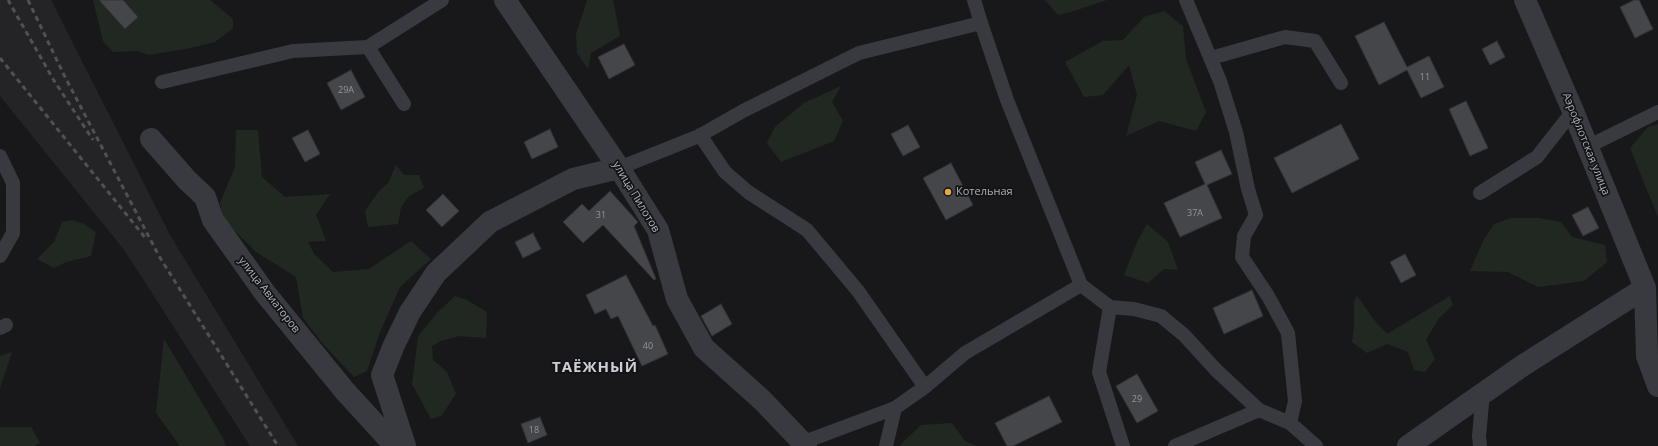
<!DOCTYPE html>
<meta charset="utf-8">
<style>
body{margin:0}
canvas{display:block;background:#18181a}
</style>
<canvas width="1658" height="446"></canvas>
<script>
const g = document.querySelector('canvas').getContext('2d');
g.lineJoin = 'round';
function fill(path, color) {
  g.fillStyle = color;
  g.fill(path, 'evenodd');
}
function toPath(rows) {
  const path = new Path2D();
  for (const r of rows) {
    path.moveTo(r[0], r[1]);
    for (let i = 2; i < r.length; i += 2) path.lineTo(r[i], r[i + 1]);
  }
  return path;
}
function strokePath(path, color, width, dash) {
  g.strokeStyle = color;
  g.lineWidth = width;
  g.lineCap = dash ? 'butt' : 'round';
  g.setLineDash(dash || []);
  g.stroke(path);
}
function write(font, color, halo, rows, align = 'center') {
  g.font = font + ' "Open Sans",sans-serif';
  g.lineWidth = 3.5;
  g.setLineDash([]);
  g.textBaseline = 'middle';
  g.strokeStyle = halo;
  g.fillStyle = color;
  for (const [text, x, y, turn = 0] of rows) {
    g.save();
    g.translate(x, y);
    g.rotate((+turn || 0) * Math.PI / 180);
    g.textAlign = isNaN(turn) ? turn : align;
    if (halo) g.strokeText(text, 0, 0);
    g.fillText(text, 0, 0);
    g.restore();
  }
}
fill(toPath([
 [0,0,51,0,170,235,298,446,250,446,125,251,0,96]
]), '#242427');
fill(toPath([
 [93,0,210,0,233,19,233,28,215,42,190,48,149,55,137,51,113,52,103,41],
 [587,0,613,0,620,36,591,53,588,69,577,53,576,34],
 [1045,0,1107,0,1074,11,1058,15],
 [1164,11,1183,26,1186,59,1206,112,1196,131,1159,121,1126,136,1137,95,1129,65,1103,95,1084,97,1065,62,1103,41,1123,40,1144,17],
 [841,86,832,102,843,121,834,141,781,162,767,143,775,127,804,103],
 [1658,124,1658,217,1630,148,1648,127],
 [236,130,258,130,262,177,285,197,330,194,316,215,326,241,308,242,314,254,333,272,369,269,411,241,431,259,400,287,380,332,367,371,354,377,323,344,303,318,296,277,256,252,223,219,220,203,235,167],
 [396,165,404,175,419,175,424,188,409,196,401,207,398,224,368,227,365,211,379,191,388,183],
 [1511,218,1539,218,1561,222,1572,237,1605,245,1607,262,1584,281,1538,287,1508,272,1470,271,1483,241,1494,224],
 [72,220,84,224,96,232,91,256,66,262,54,268,37,259,54,242,62,222],
 [1147,224,1168,242,1178,270,1164,269,1148,283,1124,275,1137,242],
 [455,296,467,300,487,312,486,338,459,336,441,341,432,346,433,360,447,372,456,394,441,416,431,419,412,384,418,336,438,312],
 [1357,296,1375,321,1387,334,1450,296,1453,305,1439,318,1426,340,1435,359,1425,372,1414,370,1408,352,1387,344,1367,353,1352,342,1354,327,1354,301],
 [164,339,223,438,226,446,180,446,156,413],
 [12,352,0,388,0,356],
 [952,423,965,441,977,446,899,446,921,425],
 [0,427,31,427,40,443,34,446,0,446]
]), '#202821');
const building = toPath([
 [99,0,123,0,138,17,125,29,99,0],
 [1634,0,1639,0,1653,29,1635,38,1620,7,1634,0],
 [1384,22,1407,67,1429,56,1444,87,1421,98,1407,70,1379,85,1355,36,1384,22],
 [1497,41,1505,57,1490,65,1482,49,1497,41],
 [624,44,635,65,609,79,598,57,624,44],
 [351,70,365,97,341,110,327,83,351,70],
 [1466,101,1488,148,1470,156,1449,109,1466,101],
 [1341,124,1359,159,1292,193,1274,158,1341,124],
 [908,125,920,147,903,156,891,134,908,125],
 [550,129,558,147,532,159,524,142,550,129],
 [308,130,320,154,305,162,292,138,308,130],
 [1221,150,1232,174,1207,185,1222,218,1180,237,1164,203,1205,184,1195,162,1221,150],
 [951,163,973,205,946,220,923,178,951,163],
 [610,191,638,222,634,226,656,279,654,280,603,225,583,243,563,222,582,204,589,211,610,191],
 [443,194,459,211,442,227,426,210,443,194],
 [1588,207,1599,228,1583,236,1572,215,1588,207],
 [533,233,541,249,523,258,515,242,533,233],
 [1405,254,1416,275,1401,283,1390,262,1405,254],
 [626,275,653,326,655,325,668,354,642,366,618,316,611,319,606,309,595,314,586,295,626,275],
 [1252,290,1263,316,1224,334,1213,308,1252,290],
 [721,304,732,324,712,336,701,316,721,304],
 [1137,374,1158,411,1137,423,1116,386,1137,374],
 [1049,396,1062,422,1013,446,1007,446,995,423,1049,396],
 [540,417,547,435,528,443,521,424,540,417]
]);
fill(building, '#45464a');
strokePath(building, '#323236', 1);
strokePath(toPath([
 [974,0,981,23,1007,100,1081,285,1110,307,1134,309,1161,316,1184,335,1216,370,1259,410,1290,423,1316,446],
 [1186,0,1220,81,1236,132,1248,189,1256,215,1244,236,1242,257,1268,296,1288,333,1295,401,1290,423],
 [368,47,404,104],
 [1211,58,1285,37,1315,41,1341,83],
 [162,82,293,51,368,47,442,0],
 [700,135,725,172,748,192,807,230,858,291,925,387],
 [1587,147,1658,112],
 [0,156,13,183,13,233,0,256],
 [619,168,699,136,743,111,859,53,981,23],
 [1480,193,1537,157,1573,111],
 [1110,307,1099,372,1123,446],
 [0,328,6,325],
 [804,442,895,408,925,387,965,353,1081,285],
 [886,446,895,408],
 [1175,446,1259,410],
 [1480,446,1479,436,1483,393]
]), '#393a3f', 14);
strokePath(toPath([
 [505,0,619,168,658,230,677,299,704,348,762,400,806,446],
 [1525,0,1573,111,1645,288,1647,356,1658,386],
 [151,139,187,180,205,197,213,220,265,293,344,390,395,446],
 [405,446,382,375,394,345,410,312,436,273,490,222,573,179,619,168],
 [1408,446,1522,366,1645,288]
]), '#393a3f', 22);
strokePath(toPath([
 [8,0,53,79,93,140],
 [28,0,64,75,159,256,278,446],
 [0,58,147,240]
]), '#4e5155', 3, [5, 4]);
for (const [x, y, r, color] of [
 [948,192,4,"#e4a646"]
]) {
  const dot = new Path2D();
  dot.arc(x, y, r, 0, 2 * Math.PI);
  g.fillStyle = color;
  g.fill(dot);
  strokePath(dot, '#131315', 1.5);
}
write('9px', '#92969c', null, [
 ["11",1425,77],
 ["29А",346,90],
 ["37А",1195,213],
 ["31",601,215],
 ["40",648,346],
 ["29",1137,399],
 ["18",534,430]
]);
write('11px', '#abb0b8', '#131315', [
 ["Аэрофлотская улица",1586,144,68],
 ["улица Пилотов",636,197,59],
 ["улица Авиаторов",269,295,52]
]);
write('11px', '#abb0b8', '#131315', [
 ["Котельная",956,192]
], 'left');
g.letterSpacing = '1px';
write('bold 15px', '#cccfd5', '#131315', [
 ["ТАЁЖНЫЙ",595,368]
]);
g.letterSpacing = '0px';
</script>
